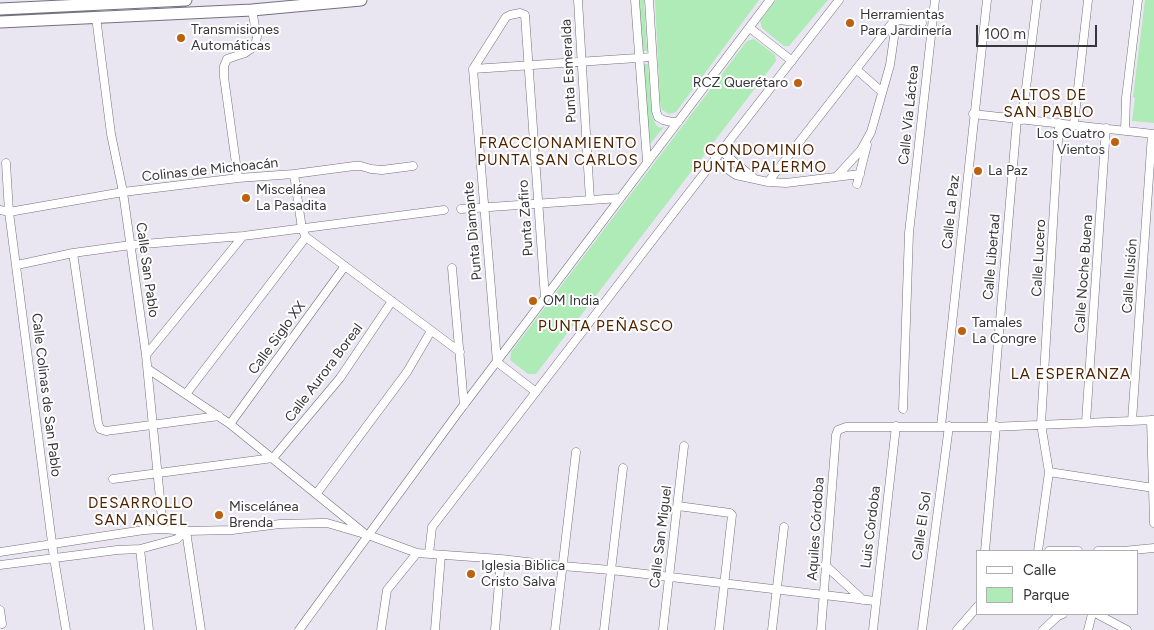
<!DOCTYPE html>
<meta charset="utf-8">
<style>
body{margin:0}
#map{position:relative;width:1154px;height:630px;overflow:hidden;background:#e9e6f2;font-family:Figtree,sans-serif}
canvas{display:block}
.legend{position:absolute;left:976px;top:550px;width:162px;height:65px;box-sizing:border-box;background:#fff;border:1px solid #afafb1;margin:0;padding:6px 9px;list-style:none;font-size:15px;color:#37363b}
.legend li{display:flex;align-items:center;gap:10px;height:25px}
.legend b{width:25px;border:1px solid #afafb1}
.scale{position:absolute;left:976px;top:25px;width:121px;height:22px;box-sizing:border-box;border:2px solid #37363b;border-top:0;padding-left:6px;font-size:15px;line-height:18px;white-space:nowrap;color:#37363b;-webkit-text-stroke:4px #fff;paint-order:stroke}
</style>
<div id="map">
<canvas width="1154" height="630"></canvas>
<ul class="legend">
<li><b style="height:6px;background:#fff"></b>Calle</li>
<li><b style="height:14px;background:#aeebb7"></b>Parque</li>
</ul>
<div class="scale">100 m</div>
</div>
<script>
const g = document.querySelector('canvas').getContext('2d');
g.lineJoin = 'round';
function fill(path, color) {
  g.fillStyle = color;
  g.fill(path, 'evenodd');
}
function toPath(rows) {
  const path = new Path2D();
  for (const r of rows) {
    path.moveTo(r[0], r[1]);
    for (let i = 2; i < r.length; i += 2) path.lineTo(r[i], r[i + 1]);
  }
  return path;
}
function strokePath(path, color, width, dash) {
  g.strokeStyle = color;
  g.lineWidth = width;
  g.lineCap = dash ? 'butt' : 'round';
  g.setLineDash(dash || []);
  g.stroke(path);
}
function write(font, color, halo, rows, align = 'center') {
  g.font = font + ' Figtree,sans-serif';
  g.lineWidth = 4;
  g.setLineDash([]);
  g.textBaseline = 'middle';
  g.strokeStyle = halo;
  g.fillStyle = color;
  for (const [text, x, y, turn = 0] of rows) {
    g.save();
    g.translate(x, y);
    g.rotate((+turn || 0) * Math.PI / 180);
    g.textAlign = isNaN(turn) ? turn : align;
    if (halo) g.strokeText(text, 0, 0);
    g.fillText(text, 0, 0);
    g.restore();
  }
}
fill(toPath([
 [639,0,644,0,647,51,643,51],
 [655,0,759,0,676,112,669,114,662,110,660,102],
 [776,0,828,0,789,46,784,46,762,28,760,21],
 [1145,0,1154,0,1154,123,1132,121,1135,98,1133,97],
 [754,39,775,55,776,61,536,374,528,374,510,360,511,352,747,41],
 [643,64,648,64,652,116,656,125,660,128,664,127,650,144]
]), '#aeebb7');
const street = toPath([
 [578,0,590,200],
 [635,0,647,161],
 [649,0,656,111,658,117,663,120,672,122,678,122],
 [96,17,111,134,123,192,146,355,163,529],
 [750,28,792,61],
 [473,69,506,17,510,15,520,13,525,15,545,298],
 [473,69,497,362,536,392],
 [473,69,652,57],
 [856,69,882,92],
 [973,114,1154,134],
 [1022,120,1037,0],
 [1074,124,1088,0],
 [1125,131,1126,98,1138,0],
 [721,151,755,179],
 [714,160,736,175,768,182,786,183,860,174],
 [6,163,9,212,54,558,66,630],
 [294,174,302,229,306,237,460,352],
 [838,175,861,150,871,132,890,65,895,30,893,22],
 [238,178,224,77,224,66,227,59,245,53,255,46,257,37,252,10],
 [768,182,893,22,900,20,922,23],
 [857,184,867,145],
 [461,209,620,198],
 [0,210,9,212,123,192,238,178,294,174,354,166,361,166,371,169,382,170,413,166],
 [73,253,98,423,100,429,106,431,219,416],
 [17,265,73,253,131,245,243,236,444,210],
 [452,268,464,405],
 [146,355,243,236],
 [148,369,230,424,364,533],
 [186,394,306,237],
 [903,409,909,233,935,0],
 [1151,420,1154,523],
 [1132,421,1152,134],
 [1086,422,1106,128],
 [230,424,345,266],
 [941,426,987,0],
 [991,427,1017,119],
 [1049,472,1154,488],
 [113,479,273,458,340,378,392,301],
 [317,493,407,372,431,331],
 [678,506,730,513,732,515,719,630],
 [140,549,149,630],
 [985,551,996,426],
 [1038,551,1049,472,1041,424,1059,123],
 [1049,551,1078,551],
 [1098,551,1123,551,1154,548],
 [0,552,144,530,163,529,186,531,232,530,280,524,321,523,327,523,368,535,417,553,501,559,562,566,611,570,875,601],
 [429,554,432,527,688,194,839,0],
 [0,565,117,550,140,549,177,539,186,531,201,630],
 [825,565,863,600],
 [0,610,2,624],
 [1097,614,1127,630],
 [299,630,457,414,770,0],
 [381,630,387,590,417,553],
 [435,630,441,555],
 [495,630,501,559],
 [555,630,576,452],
 [604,630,623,468],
 [663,630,684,446],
 [772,630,784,527],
 [821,630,836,435,838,430,846,427,991,427,1154,420],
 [873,630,896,426],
 [922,630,949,426],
 [957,630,978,606],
 [1043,630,1058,616,1063,614],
 [1088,630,1092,614]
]);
const secondary = toPath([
 [0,9,186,0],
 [0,22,252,10,361,0]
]);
strokePath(street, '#74717c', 9);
strokePath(secondary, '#74717c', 13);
strokePath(street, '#fff', 8);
strokePath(secondary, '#fff', 11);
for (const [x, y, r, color] of [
 [850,23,5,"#bd600f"],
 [181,38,5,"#bd600f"],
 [798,83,5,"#bd600f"],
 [1115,142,5,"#bd600f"],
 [978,171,5,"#bd600f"],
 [246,198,5,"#bd600f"],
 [533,301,5,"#bd600f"],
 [962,331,5,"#bd600f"],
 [219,515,5,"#bd600f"],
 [471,574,5,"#bd600f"]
]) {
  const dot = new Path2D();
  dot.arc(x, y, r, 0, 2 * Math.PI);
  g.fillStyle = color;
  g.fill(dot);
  strokePath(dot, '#fff', 2);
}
write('14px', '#37363b', '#fff', [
 ["Herramientas",860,15],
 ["Para Jardinería",860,31],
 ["Transmisiones",191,30],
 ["Automáticas",191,46],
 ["RCZ Querétaro",788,83,"right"],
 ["Los Cuatro",1105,134,"right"],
 ["Vientos",1105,150,"right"],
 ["La Paz",988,171],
 ["Miscelánea",256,190],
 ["La Pasadita",256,206],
 ["OM India",543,301],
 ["Tamales",972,323],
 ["La Congre",972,339],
 ["Miscelánea",229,507],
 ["Brenda",229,523],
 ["Iglesia Biblica",481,566],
 ["Cristo Salva",481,582]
], 'left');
write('14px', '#37363b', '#fff', [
 ["Punta Esmeralda",569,71,-93],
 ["Calle Vía Láctea",909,115,-84],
 ["Colinas de Michoacán",210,170,-6],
 ["Calle La Paz",951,212,-84],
 ["Punta Zafiro",526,218,-94],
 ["Punta Diamante",473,231,-95],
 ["Calle Libertad",992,257,-85],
 ["Calle Lucero",1039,258,-87],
 ["Calle San Pablo",147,270,82],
 ["Calle Noche Buena",1084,274,-86],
 ["Calle Ilusión",1130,276,-86],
 ["Calle Siglo XX",277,338,-54],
 ["Calle Aurora Boreal",324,373,-53],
 ["Calle Colinas de San Pablo",46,395,83],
 ["Calle El Sol",922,526,-82],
 ["Luis Córdoba",871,527,-83],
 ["Aquiles Córdoba",816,529,-86],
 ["Calle San Miguel",661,537,-83]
]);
g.letterSpacing = '1px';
write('15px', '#4f2300', '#fff', [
 ["ALTOS DE",1049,96],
 ["SAN PABLO",1049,113],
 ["FRACCIONAMIENTO",558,144],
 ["PUNTA SAN CARLOS",558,161],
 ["CONDOMINIO",760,151],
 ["PUNTA PALERMO",760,168],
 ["PUNTA PEÑASCO",606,327],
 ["LA ESPERANZA",1071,375],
 ["DESARROLLO",141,504],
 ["SAN ANGEL",141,521]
]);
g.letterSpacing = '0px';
</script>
